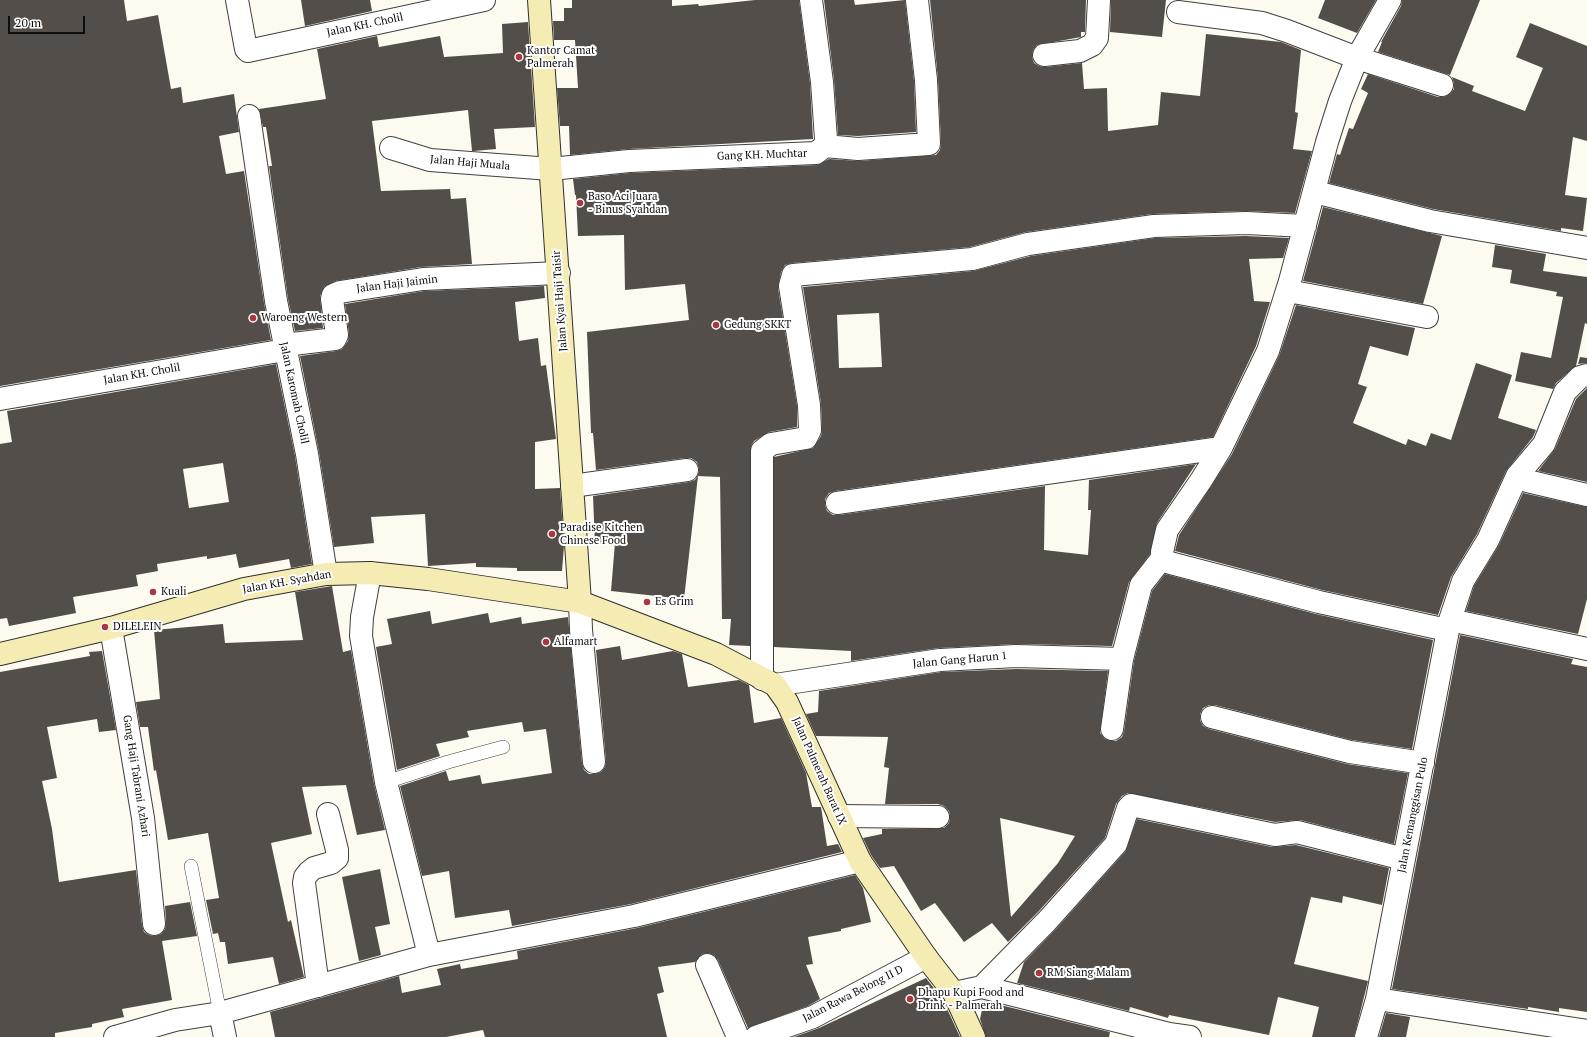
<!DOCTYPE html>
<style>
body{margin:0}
#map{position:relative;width:1587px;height:1037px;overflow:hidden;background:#fdfaef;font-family:"PT Serif",serif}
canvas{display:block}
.scale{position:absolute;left:8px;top:16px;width:77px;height:18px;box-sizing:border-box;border:2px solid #0d0d0d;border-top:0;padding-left:5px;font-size:12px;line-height:14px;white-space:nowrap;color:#0d0d0d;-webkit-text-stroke:3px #fff;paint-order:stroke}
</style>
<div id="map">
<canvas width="1587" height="1037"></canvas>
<div class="scale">20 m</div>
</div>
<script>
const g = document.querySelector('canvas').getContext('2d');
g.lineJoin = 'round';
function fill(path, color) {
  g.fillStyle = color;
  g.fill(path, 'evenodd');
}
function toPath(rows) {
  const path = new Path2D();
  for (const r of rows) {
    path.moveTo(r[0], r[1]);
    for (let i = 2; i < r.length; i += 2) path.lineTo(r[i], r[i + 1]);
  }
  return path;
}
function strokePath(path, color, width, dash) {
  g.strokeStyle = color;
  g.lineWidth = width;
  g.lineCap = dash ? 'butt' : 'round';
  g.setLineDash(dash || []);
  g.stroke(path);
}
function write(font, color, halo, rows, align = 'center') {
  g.font = font + ' "PT Serif",serif';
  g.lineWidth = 4;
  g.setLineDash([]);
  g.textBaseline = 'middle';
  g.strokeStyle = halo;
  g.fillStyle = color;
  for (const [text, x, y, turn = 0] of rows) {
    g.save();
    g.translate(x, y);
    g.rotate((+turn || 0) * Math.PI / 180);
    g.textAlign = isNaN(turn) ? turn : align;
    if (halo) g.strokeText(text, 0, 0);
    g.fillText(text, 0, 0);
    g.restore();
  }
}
fill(toPath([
 [0,0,124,0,127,21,158,15,171,89,181,87,183,103,234,94,239,132,219,136,226,174,244,171,264,303,271,340,0,386],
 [301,0,370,0,372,11,305,26],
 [572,0,672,0,672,6,698,4,699,6,755,0,799,0,810,83,813,139,628,149,570,155,569,126,560,126,557,88,578,88,575,40,554,40,553,21,564,21,564,8,572,8],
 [824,0,854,0,855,5,905,0,914,81,916,132,858,136,838,135,834,80],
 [930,0,1086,0,1085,32,1081,32,1081,37,1037,45,1033,50,1032,57,1034,63,1039,66,1045,67,1082,63,1084,89,1107,88,1108,131,1158,125,1161,92,1200,96,1206,34,1281,42,1301,50,1295,112,1298,113,1293,149,1312,151,1295,213,1246,211,1152,214,1026,232,970,247,792,263,785,265,781,272,778,288,797,406,797,427,769,432,754,441,751,446,750,646,729,645,731,619,722,619,720,477,698,476,684,599,611,591,615,543,595,544,593,496,689,482,695,480,698,475,699,469,697,462,691,458,685,458,596,470,593,433,591,433,587,332,689,320,685,284,625,290,624,235,578,236,576,195,575,195,573,179,630,173,817,165,829,159,859,161,936,155,940,150,941,143,938,79],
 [1111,0,1166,0,1162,37,1110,32],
 [1325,0,1376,0,1357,33,1318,18],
 [1402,0,1480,0,1450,75,1378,52,1382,42,1381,42,1401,6],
 [528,22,535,127,494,129,496,149,474,151,472,151,468,110,372,121,381,191,450,189,451,199,466,198,472,264,421,267,335,281,324,287,320,296,323,328,295,331,288,299,269,166,272,166,266,127,263,127,259,109,326,99,317,49,377,36,379,47,440,36,444,57,503,53,502,24],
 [1530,23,1587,46,1587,141,1573,137,1565,195,1587,198,1583,231,1561,228,1561,231,1433,209,1329,183,1337,154,1340,155,1349,128,1353,129,1368,93,1361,89,1368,74,1438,97,1444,97,1450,94,1454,89,1454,83,1452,77,1474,86,1472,91,1525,111,1543,68,1516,57],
 [1323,207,1442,236,1423,304,1303,281],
 [1246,236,1289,238,1283,258,1249,259,1254,301,1270,302,1256,346,1213,437,835,491,829,493,825,499,825,505,827,511,833,515,839,515,1045,486,1044,550,1088,555,1091,510,1088,510,1089,480,1196,464,1157,523,1150,554,1129,582,1112,646,1016,644,939,648,851,661,851,651,774,647,774,457,813,448,821,436,822,430,821,403,803,287,973,271,1031,256,1155,238],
 [879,313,882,367,839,368,837,315],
 [1495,245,1546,254,1543,271,1587,277,1587,324,1585,323,1576,366,1556,383,1553,389,1515,381,1521,352,1551,358,1563,297,1556,296,1557,292,1510,283,1512,270,1492,267],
 [544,286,545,298,515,302,519,341,538,338,541,366,546,365,556,439,535,442,535,489,560,488,564,546,562,571,517,571,517,568,476,567,476,563,428,566,425,514,371,517,374,543,334,547,319,452,300,356,336,351,342,349,348,341,349,334,345,304,424,291],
 [1296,305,1415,328,1408,356,1370,346,1358,384,1367,387,1353,423,1406,445,1408,439,1426,446,1431,433,1451,440,1476,363,1512,375,1498,418,1536,430,1533,437,1506,471,1477,534,1451,577,1438,615,1322,590,1175,551,1179,535,1232,454,1279,356],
 [1580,357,1587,358,1587,363,1578,364],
 [276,364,295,456,312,564,291,568,289,559,239,568,236,554,207,559,207,556,157,564,158,571,136,575,138,586,73,597,76,613,9,626,7,618,0,619,0,444,12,442,7,411],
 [223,463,229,502,189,508,183,469],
 [1587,388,1587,482,1538,471,1555,449,1576,399],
 [1523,493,1587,507,1587,599,1578,634,1466,611,1474,586,1499,545],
 [1165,574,1316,614,1433,640,1412,749,1352,740,1215,705,1209,705,1203,708,1200,714,1200,720,1203,726,1209,729,1347,764,1408,773,1394,844,1300,820,1275,822,1128,793,1122,796,1116,804,1105,838,1038,912,1008,942,992,923,964,942,935,903,921,911,894,866,880,868,871,855,863,838,882,834,882,829,944,828,949,823,950,817,949,811,944,806,938,804,885,804,889,768,884,767,888,737,816,736,806,714,818,712,819,691,941,672,1016,669,1108,671,1100,733,1105,739,1111,741,1116,741,1122,737,1124,731,1134,661,1152,591],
 [1000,818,1075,836,1058,863,1011,917],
 [332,586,343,652,351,650,374,784,385,830,357,835,346,785,302,787,312,834,271,843,288,922,291,920,304,977,279,984,273,957,228,964,225,942,220,942,218,933,213,934,206,900,219,898,208,833,168,840,156,770,154,771,148,727,140,727,136,702,160,699,154,630,223,624,225,643,303,640,295,592],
 [430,611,432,624,488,613,490,623,521,617,522,624,568,617,582,763,584,770,589,774,595,774,601,772,605,767,606,761,596,650,620,646,622,660,673,651,682,654,688,687,739,680,749,685,754,723,781,718,806,773,812,807,821,807,827,846,838,844,842,852,631,904,512,926,509,910,455,918,449,871,422,876,400,786,446,771,449,781,480,775,482,784,552,773,546,729,524,732,522,722,467,731,469,737,436,744,440,756,397,770,376,647,392,644,387,619],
 [1460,635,1573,659,1571,664,1587,667,1587,1012,1559,1008,1559,1012,1528,1007,1528,1009,1392,989],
 [102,651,116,730,99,732,97,719,47,727,57,778,42,781,52,829,59,882,136,870,142,925,144,932,149,935,155,936,161,934,165,929,166,923,165,906,190,902,197,936,162,941,172,1000,122,1009,124,1017,92,1024,92,1027,55,1033,55,1037,0,1037,0,672,90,656,89,652],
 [1137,819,1272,847,1296,845,1389,868,1382,905,1343,896,1342,903,1311,897,1294,964,1368,981,1354,1037,1312,1037,1319,1007,1278,997,1269,1035,1169,1015,1168,1018,1130,1007,1129,1011,1017,983,1024,962,1056,929,1125,852],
 [380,869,390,924,375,927,381,955,359,961,342,877],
 [855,875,863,888,871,922,841,929,841,931,808,937,813,964,806,965,820,999,808,1006,748,1028,718,960,714,955,708,953,702,954,695,962,658,967,664,992,657,994,667,1037,485,1037,483,1030,446,1037,275,1037,270,1012,399,976,402,993,441,985,437,969,460,964,461,969,518,959,517,951,637,928],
 [926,978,943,1000,960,1037,794,1037,819,1028],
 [984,1001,1110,1032,1109,1037,986,1037,980,1019],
 [1386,1013,1410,1017,1406,1037,1379,1037]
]), '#544e4b');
const lane = toPath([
 [386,782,448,762,503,747],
 [191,866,220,1013]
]);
const street = toPath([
 [237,0,246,49,248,51,484,0],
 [1390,0,1357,58,1340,101,1327,142,1290,281,1268,351,1221,448,1202,479,1167,530,1162,552,1163,557,1167,562,1174,564,1319,602,1447,630],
 [1178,12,1262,23,1287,31,1357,58,1442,85],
 [1044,55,1080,51,1092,45,1097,38,1099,0],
 [249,116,276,301,307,454,326,574],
 [825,146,858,149,929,144,926,80,917,0],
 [391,148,430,160,551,169,629,161,816,153,825,146,826,139,822,82,811,0],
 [1315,192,1430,221,1587,248],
 [1288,291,1427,317],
 [284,345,335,339,337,335,332,299,333,295,340,292,423,279,559,273],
 [0,399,285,350],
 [1517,476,1527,481,1587,495],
 [572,486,687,470],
 [837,503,1221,448],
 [370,573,362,617,361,636,386,782,429,955],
 [580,602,581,630,594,762],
 [1450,620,1463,581,1488,540,1517,476,1544,444,1565,392,1580,377,1587,375],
 [111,628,143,818,154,924],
 [762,679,762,451,771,444,806,438,810,430,809,405,790,286,793,275,972,259,1028,244,1154,226,1246,223,1305,226],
 [775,685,940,660,1016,656,1122,659],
 [1212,717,1350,752,1423,763],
 [1112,729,1122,659,1141,585,1163,557],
 [839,816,938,817],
 [707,965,738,1037],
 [318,986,304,883,305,877,309,872,314,868,331,863,337,858,337,850,328,814],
 [982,987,1047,921,1116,844,1128,808,1131,805,1275,835,1297,832,1404,859],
 [954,993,982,987,1169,1034,1190,1037],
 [1377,999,1587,1031],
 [220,1013,225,1037],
 [115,1037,175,1020,220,1013,429,955,634,916,860,861],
 [756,1037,813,1017,926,957],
 [1366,1037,1377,999,1450,620,1587,649]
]);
const secondary = toPath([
 [539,0,580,602],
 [0,654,111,628,244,589,326,574,370,573,428,579,580,602,716,654,775,685,787,702,860,861,926,957,954,993,974,1037]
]);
strokePath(lane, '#404040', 14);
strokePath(street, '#404040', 24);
strokePath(secondary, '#2f2f2f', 24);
strokePath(lane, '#fff', 13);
strokePath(street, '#fff', 22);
strokePath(secondary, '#f4ecb2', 22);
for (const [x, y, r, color] of [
 [519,57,4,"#aa373f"],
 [580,203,4,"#aa373f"],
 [253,318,4,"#aa373f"],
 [716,325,4,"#aa373f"],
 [552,534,4,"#aa373f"],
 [153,592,4,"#aa373f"],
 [647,602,4,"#aa373f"],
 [105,627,4,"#aa373f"],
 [546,642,4,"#aa373f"],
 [1039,973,4,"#aa373f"],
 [910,999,4,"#aa373f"]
]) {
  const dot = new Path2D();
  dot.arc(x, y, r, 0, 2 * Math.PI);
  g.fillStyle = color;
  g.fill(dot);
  strokePath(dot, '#fff', 1.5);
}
write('11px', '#0d0d0d', '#fff', [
 ["Jalan KH. Cholil",365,25,-12],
 ["Gang KH. Muchtar",762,155,-2],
 ["Jalan Haji Muala",470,163,5],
 ["Jalan Haji Jaimin",397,284,-7],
 ["Jalan Kyai Haji Taisir",560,301,-94],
 ["Jalan KH. Cholil",142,374,-10],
 ["Jalan Karomah Cholil",294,393,78],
 ["Jalan KH. Syahdan",287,582,-10],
 ["Jalan Gang Harun 1",960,660,-5],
 ["Jalan Palmerah Barat IX",819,771,66],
 ["Gang Haji Tabrani Azhari",136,776,81],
 ["Jalan Kemanggisan Pulo",1413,815,-79],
 ["Jalan Rawa Belong II D",853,994,-27]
]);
write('11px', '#0d0d0d', '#fff', [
 ["Kantor Camat",527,51],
 ["Palmerah",527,64],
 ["Baso Aci Juara",588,197],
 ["- Binus Syahdan",588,210],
 ["Waroeng Western",261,318],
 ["Gedung SKKT",724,325],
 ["Paradise Kitchen",560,528],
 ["Chinese Food",560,541],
 ["Kuali",161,592],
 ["Es Grim",655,602],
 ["DILELEIN",113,627],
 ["Alfamart",554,642],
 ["RM Siang Malam",1047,973],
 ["Dhapu Kupi Food and",918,993],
 ["Drink - Palmerah",918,1006]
], 'left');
</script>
